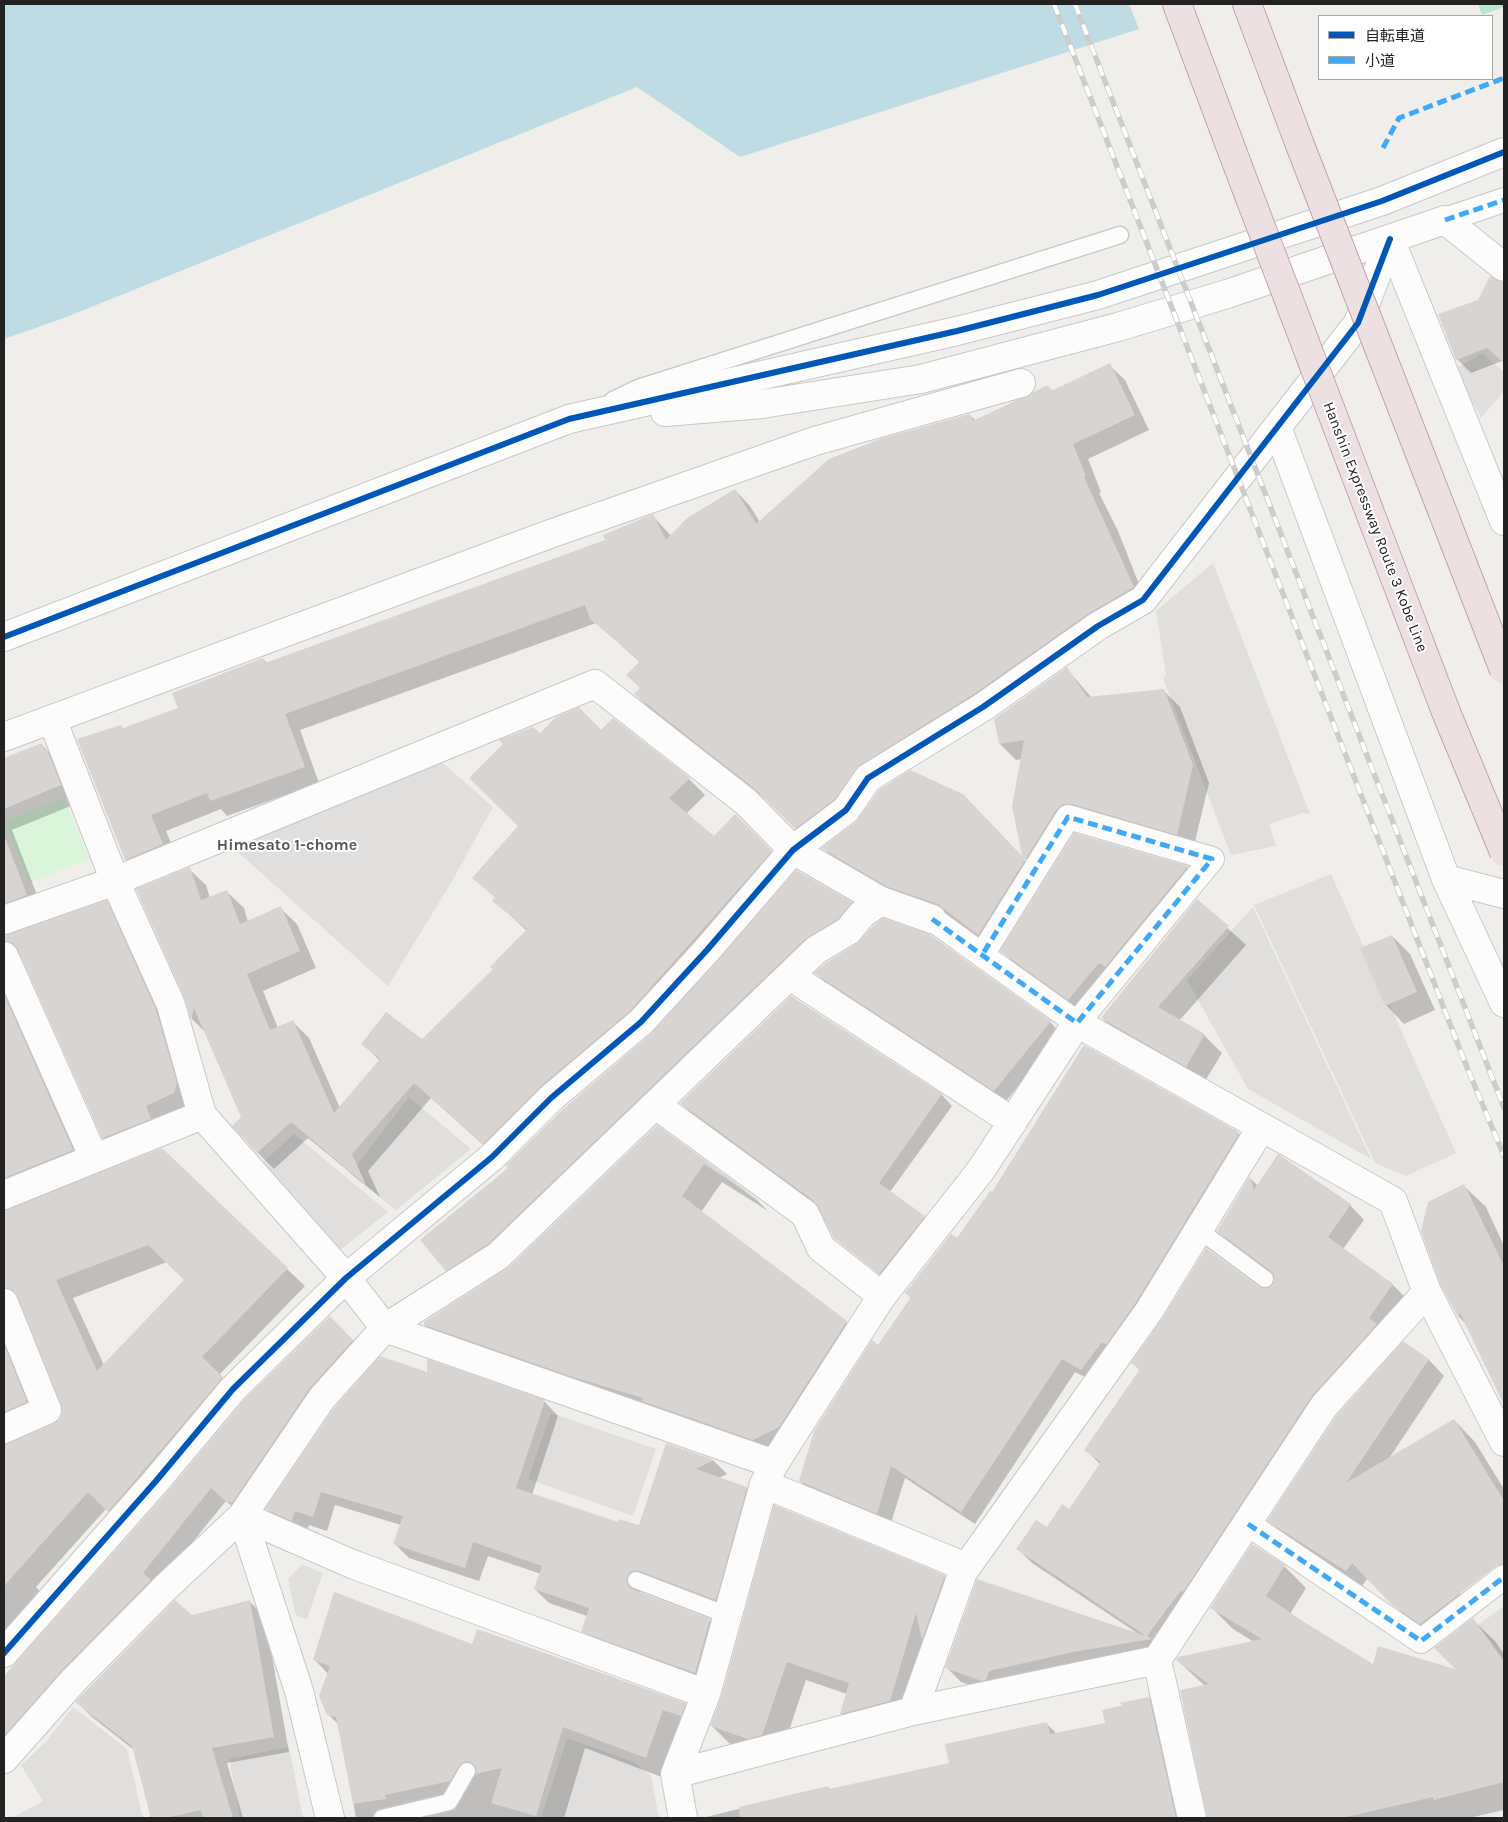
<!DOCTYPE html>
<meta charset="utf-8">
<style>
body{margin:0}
#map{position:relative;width:1508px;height:1822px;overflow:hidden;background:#f0eeeb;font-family:Karla,"Noto Sans JP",sans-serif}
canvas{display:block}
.frame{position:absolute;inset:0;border:5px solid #222;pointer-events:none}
.legend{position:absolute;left:1318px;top:15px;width:175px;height:65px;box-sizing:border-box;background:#fff;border:1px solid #a7a7a7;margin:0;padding:6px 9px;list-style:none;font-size:15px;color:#222}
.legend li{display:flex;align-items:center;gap:10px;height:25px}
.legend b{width:25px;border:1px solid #a7a7a7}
</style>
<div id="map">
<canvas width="1508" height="1822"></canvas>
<div class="frame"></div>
<ul class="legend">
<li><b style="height:6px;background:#0057b8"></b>自転車道</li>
<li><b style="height:6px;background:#3fa9f5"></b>小道</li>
</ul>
</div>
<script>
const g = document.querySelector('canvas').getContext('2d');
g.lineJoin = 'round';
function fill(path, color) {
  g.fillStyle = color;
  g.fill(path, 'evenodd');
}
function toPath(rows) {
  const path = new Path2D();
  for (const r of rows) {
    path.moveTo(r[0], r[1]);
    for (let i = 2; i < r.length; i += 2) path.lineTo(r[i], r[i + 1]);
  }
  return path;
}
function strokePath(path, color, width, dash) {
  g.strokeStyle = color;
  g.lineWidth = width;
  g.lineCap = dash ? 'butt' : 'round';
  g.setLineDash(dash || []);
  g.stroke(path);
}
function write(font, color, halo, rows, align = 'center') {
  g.font = font + ' Karla,sans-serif';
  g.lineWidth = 4;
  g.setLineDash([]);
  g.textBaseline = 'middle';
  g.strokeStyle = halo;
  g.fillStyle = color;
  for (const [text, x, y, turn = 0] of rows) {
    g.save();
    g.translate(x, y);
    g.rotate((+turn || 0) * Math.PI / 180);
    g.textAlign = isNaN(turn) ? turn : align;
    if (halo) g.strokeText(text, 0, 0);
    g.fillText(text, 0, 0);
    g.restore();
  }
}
fill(toPath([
 [64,797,89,859,29,883,4,821]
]), '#daf5da');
fill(toPath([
 [1478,4,1504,4,1504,7,1482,15]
]), '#b7e6d2');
fill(toPath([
 [1482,353,1504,372,1504,391,1481,418,1455,369],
 [1213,563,1310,814,1302,813,1269,824,1276,846,1231,855,1163,678,1166,675,1156,611],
 [436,757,493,807,451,883,388,986,232,847],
 [1331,874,1456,1153,1406,1176,1375,1163,1254,905],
 [1253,907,1371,1159,1248,1089,1187,980],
 [409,1097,471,1149,396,1210,350,1174],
 [294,1134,388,1212,339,1251,258,1167],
 [551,1413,656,1449,633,1516,528,1479],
 [302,1564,323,1573,307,1619,296,1616,288,1579],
 [1504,1606,1504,1659,1478,1625],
 [73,1707,127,1749,143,1818,12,1818,43,1801,21,1765,46,1742],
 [567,1738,634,1762,651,1776,659,1818,541,1818],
 [289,1747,303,1818,240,1818,229,1759]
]), '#e0dfde');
fill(toPath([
 [4,4,1129,4,1139,29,740,157,637,87,64,318,4,339]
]), '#bfdbe3');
fill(toPath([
 [1490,277,1504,284,1504,363,1502,361,1471,373,1457,359],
 [1109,365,1125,380,1149,430,1088,459,1101,492,1099,493,1118,531,1147,604,875,780,811,844,772,804,651,710,635,694,641,688,640,662,596,623,300,730,319,783,227,816,221,809,166,831,178,860,142,875,126,859,124,729,180,708,263,659,267,663,607,540,653,516,671,536,735,490,750,506,760,522,970,415,976,421,1048,387,1052,391],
 [1067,669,1092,698,1163,690,1180,707,1209,783,1193,850,1079,820,995,951,955,920,905,903,839,864,823,848,976,810,1025,861,1027,860,1023,855,1022,759,1016,760,1000,744],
 [613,719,689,779,705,795,686,814,714,838,735,815,787,868,500,1160,431,1098,368,1171,380,1197,308,1138,274,1169,257,1152,206,1033,192,1019,186,998,189,869,206,885,210,898,227,892,244,908,248,922,280,908,297,924,316,968,263,991,278,1028,293,1022,309,1038,340,1108,380,1061,362,1043,422,1041,494,969,527,931,494,900,496,898,474,878,519,826,540,735,601,732],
 [41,744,59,762,78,803,12,830,44,913,10,927,6,936,106,902,124,920,194,1102,121,1156,103,1138,23,958,15,959,90,1168,9,1204,6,1211,287,1269,305,1286,219,1375,240,1396,127,1528,106,1509,36,1587,40,1591,4,1635,4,942,6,942,4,940,4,758],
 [167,1262,186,1280,104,1365,73,1298],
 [23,1305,64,1412,61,1420,54,1425,6,1445,9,1438,44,1420,17,1306],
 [1075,835,1187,867,1197,877,1079,1009,1012,961,1002,951],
 [797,872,851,903,861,913,456,1279,447,1270,510,1168,653,1033],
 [1197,900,1246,945,1179,1021,1204,1035,1222,1053,1204,1083,1120,1036,1102,1018],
 [929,935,1050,1022,1061,1034,1006,1101,827,984,816,973,857,945],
 [1392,936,1410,954,1435,1010,1404,1024,1386,1005],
 [791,997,942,1095,952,1106,890,1192,924,1217,935,1227,891,1284,835,1237,818,1206,692,1114,681,1103],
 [657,1127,757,1200,768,1211,722,1182,701,1212,846,1322,864,1340,772,1458,444,1343,425,1325,510,1268],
 [1237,1132,1250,1146,1095,1382,1075,1372,975,1524,905,1478,890,1526,814,1494,800,1481,878,1346,911,1298,906,1292,957,1240,992,1194],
 [1250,1178,1258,1186,1350,1205,1364,1220,1343,1249,1393,1285,1407,1299,1325,1412,1162,1650,997,1694,961,1682,947,1668,1137,1633,1032,1563,1018,1549,1070,1511,1101,1465,1086,1450,1140,1370,1133,1363,1259,1288,1269,1290,1274,1285,1275,1277,1232,1245,1218,1230],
 [1464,1186,1486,1207,1504,1246,1504,1402,1468,1326,1459,1317,1442,1285],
 [330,1318,366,1354,239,1513,226,1501,156,1587,4,1765,4,1678,169,1492],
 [1404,1343,1429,1360,1444,1376,1376,1478,1385,1487,1473,1612,1437,1639,1409,1620,1368,1578,1362,1586,1285,1536,1269,1520],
 [429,1374,544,1401,558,1416,532,1495,619,1524,640,1527,667,1445,714,1461,727,1474,719,1478,746,1488,761,1502,730,1613,644,1586,640,1591,640,1594,710,1620,724,1635,710,1687,597,1645,583,1631,587,1616,549,1603,535,1589,541,1574,488,1556,479,1581,409,1558,395,1544,401,1525,335,1505,327,1531,309,1525,306,1534,281,1523,267,1509],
 [1454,1420,1475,1442,1504,1489,1504,1570,1499,1564],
 [775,1507,944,1576,964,1595,909,1720,860,1733,841,1714,847,1694,806,1680,781,1754,767,1757,731,1745,712,1726,722,1699],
 [1284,1566,1306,1588,1290,1614,1374,1665,1459,1672,1473,1620,1495,1641,1504,1654,1504,1810,1469,1818,1208,1818,1205,1686,1177,1660,1254,1642,1233,1629,1212,1608],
 [249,1601,265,1617,289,1752,227,1763,243,1818,151,1818,134,1750,92,1717,77,1702,192,1617],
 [472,1646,685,1704,707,1726,667,1779,585,1748,564,1818,356,1818,339,1725,328,1714,328,1674,314,1659],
 [1149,1698,1170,1720,1192,1818,702,1818,828,1787,831,1790,950,1764,1046,1723,1057,1734,1106,1724,1124,1706,1122,1704]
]), '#0003');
fill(toPath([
 [1490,276,1504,282,1504,363,1487,348,1456,360,1438,314,1478,300],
 [1110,363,1135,415,1073,444,1086,476,1084,477,1134,587,1089,613,974,694,860,765,835,799,795,829,756,790,634,694,640,688,626,675,640,661,590,619,585,605,285,714,305,767,210,801,207,793,151,815,163,844,125,860,77,739,121,725,123,728,178,708,172,693,263,658,265,663,605,540,603,535,653,514,666,540,687,518,735,489,756,524,829,459,880,439,970,414,973,421,1048,385,1051,391],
 [1067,667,1087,697,1164,689,1193,765,1177,835,1072,804,1063,804,1056,810,978,935,938,904,888,887,821,848,856,822,879,790,910,770,963,794,1022,856,1012,806,1024,740,999,744,994,719],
 [579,707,601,730,613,718,690,778,669,798,714,836,735,814,772,851,630,1011,541,1086,483,1144,414,1083,352,1154,366,1185,291,1122,257,1153,232,1126,241,1117,194,1008,191,1020,185,999,136,889,190,867,201,900,227,890,240,924,281,906,300,951,247,974,270,1030,293,1020,334,1113,380,1059,361,1044,386,1012,422,1039,493,969,490,967,527,929,492,901,495,897,472,878,518,826,469,778,503,744,499,740,533,727,540,733,556,717],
 [42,743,45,750,47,750,61,785,4,809,4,758],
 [1074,833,1188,866,1105,967,1099,963,1068,1000,1000,951],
 [4,840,6,840,27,895,4,904],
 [796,870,852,902,838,919,805,939,488,1244,446,1271,420,1240,508,1168,506,1165,562,1110,652,1033],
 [1197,899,1229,926,1158,1007,1205,1034,1186,1067,1101,1018],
 [107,900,156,1010,177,1083,174,1093,146,1106,151,1119,102,1138,18,950,13,943,4,941,4,935],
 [883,918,929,934,1051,1021,994,1091,814,973,826,963,856,944,873,926],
 [1392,935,1417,992,1385,1006,1360,948],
 [4,994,73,1150,4,1178],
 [791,996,942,1094,879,1183,925,1216,879,1274,834,1238,814,1201,680,1103],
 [1084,1045,1237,1131,1238,1135,1136,1302,1106,1345,1102,1342,1081,1370,1062,1359,961,1512,891,1466,877,1514,799,1481,814,1431,872,1340,878,1345,911,1297,905,1293,951,1234,957,1238,990,1191,992,1192],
 [657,1125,758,1199,704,1164,682,1196,847,1321,779,1427,753,1440,642,1401,643,1398,573,1377,424,1325,424,1322,509,1267],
 [162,1148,288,1268,202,1357,223,1377,108,1512,88,1492,4,1586,4,1444,53,1424,60,1419,62,1412,18,1297,13,1290,4,1288,4,1210],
 [148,1245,184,1280,97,1371,56,1280],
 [1278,1154,1351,1204,1328,1237,1393,1284,1369,1318,1377,1324,1311,1397,1183,1592,1181,1590,1147,1636,1152,1639,1073,1652,989,1671,986,1680,982,1681,945,1668,977,1579,1146,1636,1016,1549,1036,1520,1047,1527,1062,1504,1069,1509,1101,1462,1084,1450,1140,1369,1131,1363,1162,1319,1206,1248,1259,1287,1268,1288,1273,1285,1274,1276,1271,1271,1217,1231,1250,1176,1254,1190],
 [1464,1184,1504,1266,1504,1405,1460,1313,1458,1317,1441,1286,1421,1231,1428,1202],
 [330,1316,353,1340,309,1389,232,1503,224,1500,211,1488,143,1573,151,1580,62,1670,4,1736,4,1676,168,1491,244,1400],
 [1403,1341,1429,1359,1346,1483,1454,1419,1504,1501,1504,1564,1496,1566,1420,1624,1392,1605,1352,1563,1346,1571,1267,1521,1336,1416],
 [4,1344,27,1402,4,1412],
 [380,1356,427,1372,427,1359,545,1400,516,1488,618,1522,619,1519,639,1525,666,1443,714,1460,696,1469,747,1487,716,1600,640,1571,630,1572,627,1577,628,1586,632,1589,710,1619,695,1673,581,1632,589,1608,534,1589,542,1566,473,1542,465,1568,393,1544,403,1516,321,1492,313,1517,295,1511,292,1521,265,1509,334,1408],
 [774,1505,945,1575,922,1640,916,1613,890,1701,840,1714,849,1683,787,1662,762,1735,748,1739,710,1726,721,1698],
 [1252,1544,1285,1565,1266,1596,1317,1631,1373,1664,1378,1646,1455,1669,1434,1648,1473,1618,1504,1662,1504,1782,1434,1800,1433,1797,1342,1818,1207,1818,1180,1690,1209,1684,1176,1660,1178,1657,1262,1639,1210,1608],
 [334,1592,472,1644,477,1629,686,1703,681,1716,663,1710,646,1758,563,1727,536,1816,491,1803,502,1768,476,1774,475,1766,468,1761,459,1766,450,1781,385,1795,386,1799,353,1804,336,1717,327,1715,319,1696,330,1666,313,1660],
 [175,1600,192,1615,250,1600,274,1737,212,1748,233,1818,203,1818,201,1810,166,1818,151,1818,132,1746,75,1702],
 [1149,1697,1176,1818,740,1818,739,1807,828,1786,829,1789,949,1763,945,1744,1047,1722,1050,1734,1105,1723,1102,1710,1124,1705,1119,1703]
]), '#d7d4d2');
const service = toPath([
 [613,400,638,388,1120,235],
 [1199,1230,1265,1279],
 [636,1580,727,1615],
 [382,1818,449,1802,467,1771]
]);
const pedestrian = toPath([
 [1445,220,1504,200],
 [932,919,982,955,1077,1023,1212,859,1068,817,982,955],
 [1248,1524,1421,1641,1504,1577]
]);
const minor = toPath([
 [1390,239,1504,521],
 [665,412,762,404,921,379,1118,327,1227,294,1445,220,1504,267],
 [1277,427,1446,879,1504,1003],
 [4,637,569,419,957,331,1098,295,1382,201,1504,152],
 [52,719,115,881,171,1005,202,1115,346,1278,385,1328,774,1464],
 [4,737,550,534,815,441,1021,383],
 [1446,879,1504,894],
 [4,920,115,881,595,684,746,802,793,850,881,901],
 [4,956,94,1158],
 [790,976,1013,1122],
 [656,1105,805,1214,821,1248,882,1296],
 [4,1195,202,1115],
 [4,1303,47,1410,4,1429],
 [764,1484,966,1567],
 [242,1516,352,1564,706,1694],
 [242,1516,299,1691,330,1818],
 [4,1653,156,1481,233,1389,346,1278,492,1157,551,1098,641,1022,707,950,793,850,846,810,868,778,983,707,1098,626,1143,600,1358,323,1390,239],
 [1157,1660,1192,1818],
 [913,1711,963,1572,1149,1311,1261,1128],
 [4,1759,73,1681,165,1588,242,1516,322,1398,385,1328,498,1256,816,950,848,931,862,914,881,901,932,919],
 [675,1774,706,1694,764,1484,774,1464,882,1296,981,1170,1077,1023,1393,1201,1427,1292,1504,1442],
 [683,1818,675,1774,913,1711,1157,1660,1324,1406,1427,1292]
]);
const motorway = toPath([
 [1177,4,1237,164],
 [1247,4,1300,145]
]);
strokePath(service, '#c9c8c7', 19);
strokePath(pedestrian, '#c9c8c7', 26);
strokePath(minor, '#c9c8c7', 30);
strokePath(motorway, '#c5a2ac', 30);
strokePath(service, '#fdfcfc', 16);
strokePath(pedestrian, '#fdfcfc', 24);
strokePath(minor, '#fdfcfc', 28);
strokePath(motorway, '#ece0e2', 28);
const rail = toPath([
 [1054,4,1466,1065,1504,1156],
 [1075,4,1504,1108]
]);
strokePath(rail, '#ccc', 5.5);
strokePath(rail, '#fff', 4, [11]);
const motorwayBridge = toPath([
 [1300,145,1504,670],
 [1237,164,1446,712,1504,852]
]);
strokePath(motorwayBridge, '#c5a2ac', 30, []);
strokePath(motorwayBridge, '#ece0e2', 28);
strokePath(toPath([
 [1383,148,1399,118,1504,78],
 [1445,220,1504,200],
 [932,919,982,955,1077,1023,1212,859,1068,817,982,955],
 [1248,1524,1421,1641,1504,1577]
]), '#3fa9f5', 5, [10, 5]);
strokePath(toPath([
 [4,637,569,419,957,331,1098,295,1382,201,1504,152],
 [4,1653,156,1481,233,1389,346,1278,492,1157,551,1098,641,1022,707,950,793,850,846,810,868,778,983,707,1098,626,1143,600,1358,323,1390,239]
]), '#0057b8', 6);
write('15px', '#222', '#fff', [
 ["Hanshin Expressway Route 3 Kobe Line",1375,527,69]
]);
write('bold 16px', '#555', '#fff', [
 ["Himesato 1-chome",287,845]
]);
</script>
